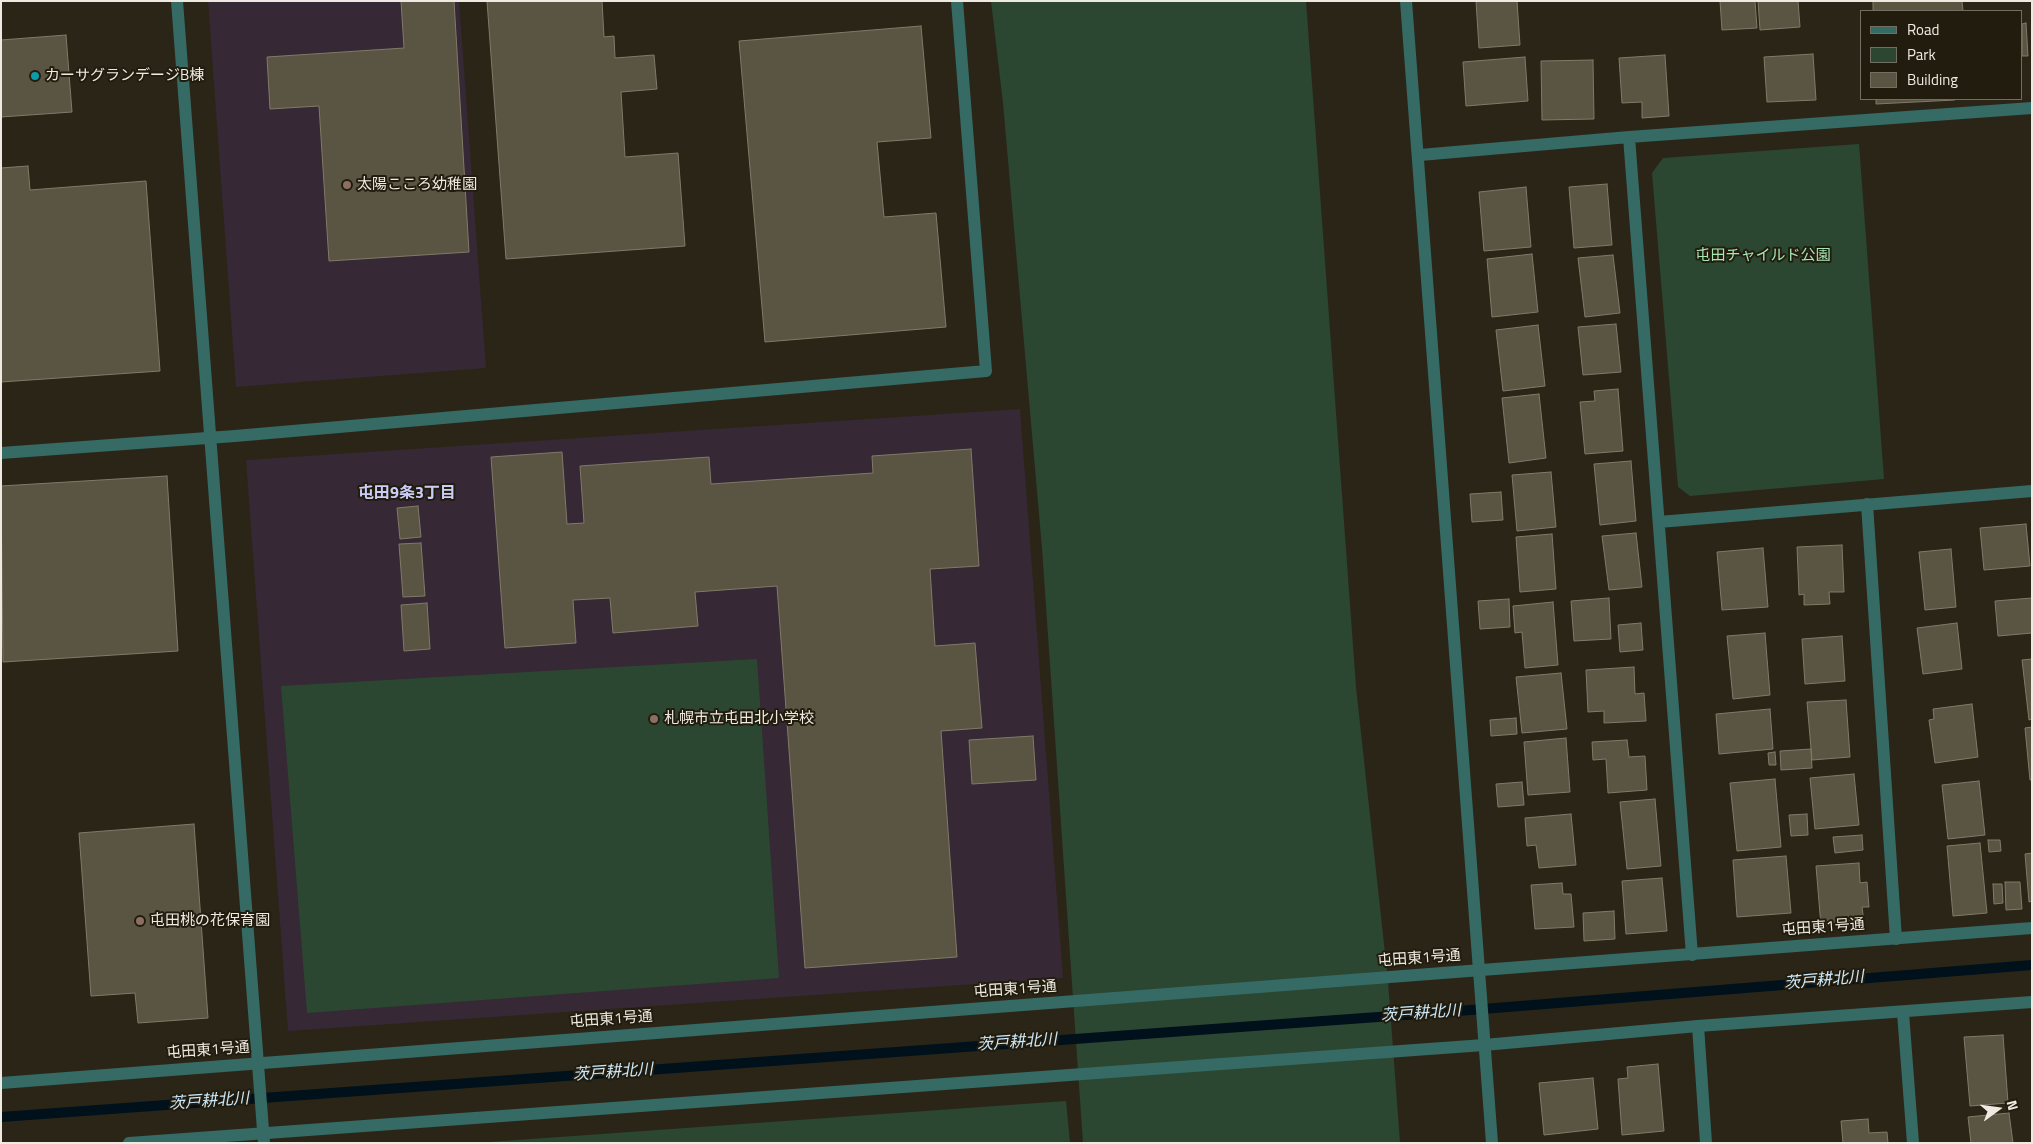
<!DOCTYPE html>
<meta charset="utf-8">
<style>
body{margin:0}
#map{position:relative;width:2033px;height:1144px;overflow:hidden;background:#2b2517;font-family:"Titillium Web",sans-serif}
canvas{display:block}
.frame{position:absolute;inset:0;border:2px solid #eeeae1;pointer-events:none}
.legend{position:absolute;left:1860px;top:10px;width:162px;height:90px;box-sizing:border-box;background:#211c0d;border:1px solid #736e62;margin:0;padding:6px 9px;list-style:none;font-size:15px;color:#eeeae1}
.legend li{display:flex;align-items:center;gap:10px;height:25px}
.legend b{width:25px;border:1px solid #736e62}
.north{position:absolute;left:1973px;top:1084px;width:50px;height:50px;-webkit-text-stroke:4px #211c0d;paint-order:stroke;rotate:76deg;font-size:14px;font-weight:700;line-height:20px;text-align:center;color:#eeeae1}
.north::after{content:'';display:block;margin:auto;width:18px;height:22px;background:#eeeae1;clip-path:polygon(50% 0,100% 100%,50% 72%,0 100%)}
</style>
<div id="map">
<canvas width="2033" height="1144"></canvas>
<div class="frame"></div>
<ul class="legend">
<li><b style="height:6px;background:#366a64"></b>Road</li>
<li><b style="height:14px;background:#2b4731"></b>Park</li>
<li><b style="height:14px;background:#5a5443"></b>Building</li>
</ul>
<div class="north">N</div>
</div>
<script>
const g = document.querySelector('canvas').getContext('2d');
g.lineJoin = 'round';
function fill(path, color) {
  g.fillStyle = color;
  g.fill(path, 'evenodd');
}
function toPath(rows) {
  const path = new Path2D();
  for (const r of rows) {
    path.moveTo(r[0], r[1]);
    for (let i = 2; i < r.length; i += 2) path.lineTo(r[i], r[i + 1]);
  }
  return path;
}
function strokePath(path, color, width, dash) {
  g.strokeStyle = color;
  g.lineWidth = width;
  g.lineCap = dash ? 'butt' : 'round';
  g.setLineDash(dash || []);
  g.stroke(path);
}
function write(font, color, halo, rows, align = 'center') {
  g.font = font + ' "Titillium Web","Noto Sans JP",sans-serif';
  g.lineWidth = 4;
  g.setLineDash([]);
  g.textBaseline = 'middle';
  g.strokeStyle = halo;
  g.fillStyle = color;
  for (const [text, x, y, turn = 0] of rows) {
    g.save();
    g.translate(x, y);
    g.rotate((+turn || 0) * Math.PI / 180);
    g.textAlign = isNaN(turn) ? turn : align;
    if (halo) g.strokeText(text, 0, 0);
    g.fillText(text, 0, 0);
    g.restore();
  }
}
fill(toPath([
 [208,1,459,1,486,368,236,387],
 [1020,409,1063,978,288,1031,246,460]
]), '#362834');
fill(toPath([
 [991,1,1306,1,1356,687,1388,981,1400,1143,1083,1143,1042,548,1003,103],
 [1859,144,1884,479,1690,496,1678,487,1652,173,1663,158],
 [757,659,779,978,307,1013,281,686],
 [1066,1101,1070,1143,475,1143]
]), '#2b4731');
strokePath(toPath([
 [1,1117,1433,1013,2032,965]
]), '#00111c', 10);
const building = toPath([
 [401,1,454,1,469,252,329,261,319,106,270,109,267,57,404,48,401,1],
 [487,1,602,1,604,37,614,36,615,58,654,55,657,89,621,92,625,157,678,153,685,246,506,259,487,1],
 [1476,1,1517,1,1520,45,1479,48,1476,1],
 [1720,1,1755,1,1757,28,1722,30,1720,1],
 [1758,1,1798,1,1800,27,1760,30,1758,1],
 [1873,1,1962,1,1963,11,1873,11,1873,1],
 [2026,23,2028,56,2022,56,2022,24,2026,23],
 [921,26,931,138,877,142,884,217,936,213,946,327,765,342,739,41,921,26],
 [66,35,72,112,1,117,1,40,66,35],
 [1813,54,1816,100,1767,102,1764,57,1813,54],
 [1665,55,1669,116,1642,118,1642,102,1622,103,1619,58,1665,55],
 [1525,57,1528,101,1466,106,1463,62,1525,57],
 [1593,60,1594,119,1542,120,1541,61,1593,60],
 [1876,99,1955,99,1955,100,1876,104,1876,99],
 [28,166,30,190,146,181,160,371,1,382,1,168,28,166],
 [1607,184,1612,245,1574,248,1569,187,1607,184],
 [1526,187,1531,247,1484,251,1479,192,1526,187],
 [1532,254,1538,312,1492,317,1487,259,1532,254],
 [1613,255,1620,313,1585,317,1578,258,1613,255],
 [1616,324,1621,372,1583,375,1578,327,1616,324],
 [1538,325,1545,386,1503,391,1496,330,1538,325],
 [1618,389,1623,451,1585,454,1580,402,1595,401,1594,391,1618,389],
 [1539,394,1546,458,1509,463,1502,398,1539,394],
 [971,449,979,566,930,569,935,646,975,643,982,728,941,731,957,957,805,968,777,586,695,592,698,626,613,633,610,598,573,600,576,643,505,648,491,457,562,452,567,524,584,523,580,466,709,457,711,484,873,473,872,456,971,449],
 [1631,461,1636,521,1600,525,1594,464,1631,461],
 [1551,472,1556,527,1517,531,1512,475,1551,472],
 [167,476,178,651,3,662,1,486,167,476],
 [1501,492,1503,520,1472,522,1470,494,1501,492],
 [418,506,421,537,400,539,397,508,418,506],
 [2026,524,2030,566,1984,570,1980,528,2026,524],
 [1636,533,1642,587,1609,590,1602,536,1636,533],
 [1552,534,1556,589,1520,592,1516,537,1552,534],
 [421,543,425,596,403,597,399,544,421,543],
 [1842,545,1844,592,1829,592,1830,604,1804,605,1804,594,1799,595,1797,547,1842,545],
 [1763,548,1768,607,1722,610,1717,552,1763,548],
 [1951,549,1956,607,1925,610,1919,552,1951,549],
 [1609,598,1611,639,1574,641,1571,601,1609,598],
 [2032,598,2032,633,1998,636,1995,601,2032,598],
 [1509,599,1510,627,1480,629,1478,601,1509,599],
 [1553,602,1558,665,1525,668,1522,632,1515,633,1513,606,1553,602],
 [427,603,430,649,404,651,401,605,427,603],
 [1641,623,1643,650,1620,652,1618,625,1641,623],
 [1957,623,1962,669,1923,674,1917,628,1957,623],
 [1765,633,1770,695,1733,699,1727,636,1765,633],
 [1842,636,1845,681,1805,684,1802,639,1842,636],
 [2032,659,2032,719,2029,720,2022,660,2032,659],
 [1634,667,1635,694,1644,693,1646,721,1604,723,1604,711,1588,712,1586,670,1634,667],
 [1561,673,1567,729,1522,733,1516,677,1561,673],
 [1846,700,1850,757,1812,760,1807,702,1846,700],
 [1972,704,1978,757,1935,763,1929,720,1934,719,1933,709,1972,704],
 [1770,709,1773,749,1719,754,1716,714,1770,709],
 [1516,718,1517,734,1491,736,1490,720,1516,718],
 [2032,727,2032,780,2030,780,2025,728,2032,727],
 [1033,736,1036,780,972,784,969,740,1033,736],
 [1566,738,1570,792,1528,795,1524,742,1566,738],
 [1627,740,1629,757,1645,756,1647,790,1608,793,1606,759,1593,760,1592,742,1627,740],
 [1811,749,1812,768,1781,770,1780,751,1811,749],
 [1775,752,1776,765,1769,765,1768,753,1775,752],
 [1854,774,1859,825,1815,829,1810,778,1854,774],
 [1775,779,1781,847,1737,851,1730,783,1775,779],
 [1979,781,1985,835,1948,839,1942,785,1979,781],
 [1522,782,1524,805,1498,807,1496,784,1522,782],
 [1655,799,1661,866,1627,869,1620,802,1655,799],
 [1571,814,1576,865,1539,868,1536,845,1527,846,1525,818,1571,814],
 [1807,814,1808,835,1791,836,1789,815,1807,814],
 [194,824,208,1018,138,1023,135,993,91,996,79,833,194,824],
 [1862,835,1863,850,1835,853,1833,837,1862,835],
 [1988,840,2000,840,2001,851,1989,852,1988,840],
 [1980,843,1987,913,1953,916,1947,846,1980,843],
 [2032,853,2032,901,2029,902,2025,854,2032,853],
 [1786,856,1791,913,1737,917,1733,860,1786,856],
 [1859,863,1860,883,1867,882,1869,907,1862,907,1864,923,1821,926,1816,866,1859,863],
 [1662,878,1667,931,1626,934,1622,881,1662,878],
 [2005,882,2020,882,2022,909,2006,910,2005,882],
 [1562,883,1563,894,1571,894,1574,927,1535,929,1531,885,1562,883],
 [1993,884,2002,884,2003,903,1994,904,1993,884],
 [1614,911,1615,939,1584,941,1583,913,1614,911],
 [2003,1035,2008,1103,1970,1106,1964,1037,2003,1035],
 [1658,1064,1664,1131,1622,1135,1618,1079,1628,1078,1627,1067,1658,1064],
 [1593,1078,1598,1129,1544,1135,1539,1083,1593,1078],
 [2009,1113,2013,1143,1971,1143,1968,1117,2009,1113],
 [1868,1119,1869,1133,1887,1132,1888,1143,1843,1143,1841,1121,1868,1119]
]);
fill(building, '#5a5443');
strokePath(building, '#817a69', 1);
strokePath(toPath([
 [177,1,264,1143],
 [1406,1,1492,1143],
 [1629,137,1692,955],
 [1420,155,1629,137,2032,108],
 [1,453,235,436,986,371,957,1],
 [1867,504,1896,939],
 [1659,522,2032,491],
 [1903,1013,1913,1143],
 [1698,1026,1706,1143]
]), '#366a64', 12);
strokePath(toPath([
 [1,1083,2032,928],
 [129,1143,1484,1045,1698,1026,2032,1002]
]), '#366a64', 12);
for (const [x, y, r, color] of [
 [35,76,5,"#0f9aa8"],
 [347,185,5,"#8d6e63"],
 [654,719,5,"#8d6e63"],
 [140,921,5,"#8d6e63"]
]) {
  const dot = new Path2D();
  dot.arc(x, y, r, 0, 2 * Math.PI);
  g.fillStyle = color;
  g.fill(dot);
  strokePath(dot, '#211c0d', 2);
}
write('15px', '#eeeae1', '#211c0d', [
 ["カーサグランデージB棟",45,76],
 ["太陽こころ幼稚園",357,185],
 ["札幌市立屯田北小学校",664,719],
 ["屯田桃の花保育園",150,921]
], 'left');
write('15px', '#a6e6b4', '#211c0d', [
 ["屯田チャイルド公園",1763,256]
]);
write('15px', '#eeeae1', '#211c0d', [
 ["屯田東1号通",1823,928,-4],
 ["屯田東1号通",1419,959,-4],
 ["屯田東1号通",1015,990,-4],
 ["屯田東1号通",611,1020,-4],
 ["屯田東1号通",208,1051,-4]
]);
write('bold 16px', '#cacdf8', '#211c0d', [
 ["屯田9条3丁目",407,494]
]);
write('italic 16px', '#cce8f9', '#211c0d', [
 ["茨戸耕北川",1824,981,-5],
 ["茨戸耕北川",1421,1014,-4],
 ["茨戸耕北川",1017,1043,-4],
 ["茨戸耕北川",613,1073,-4],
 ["茨戸耕北川",209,1102,-4]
]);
</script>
